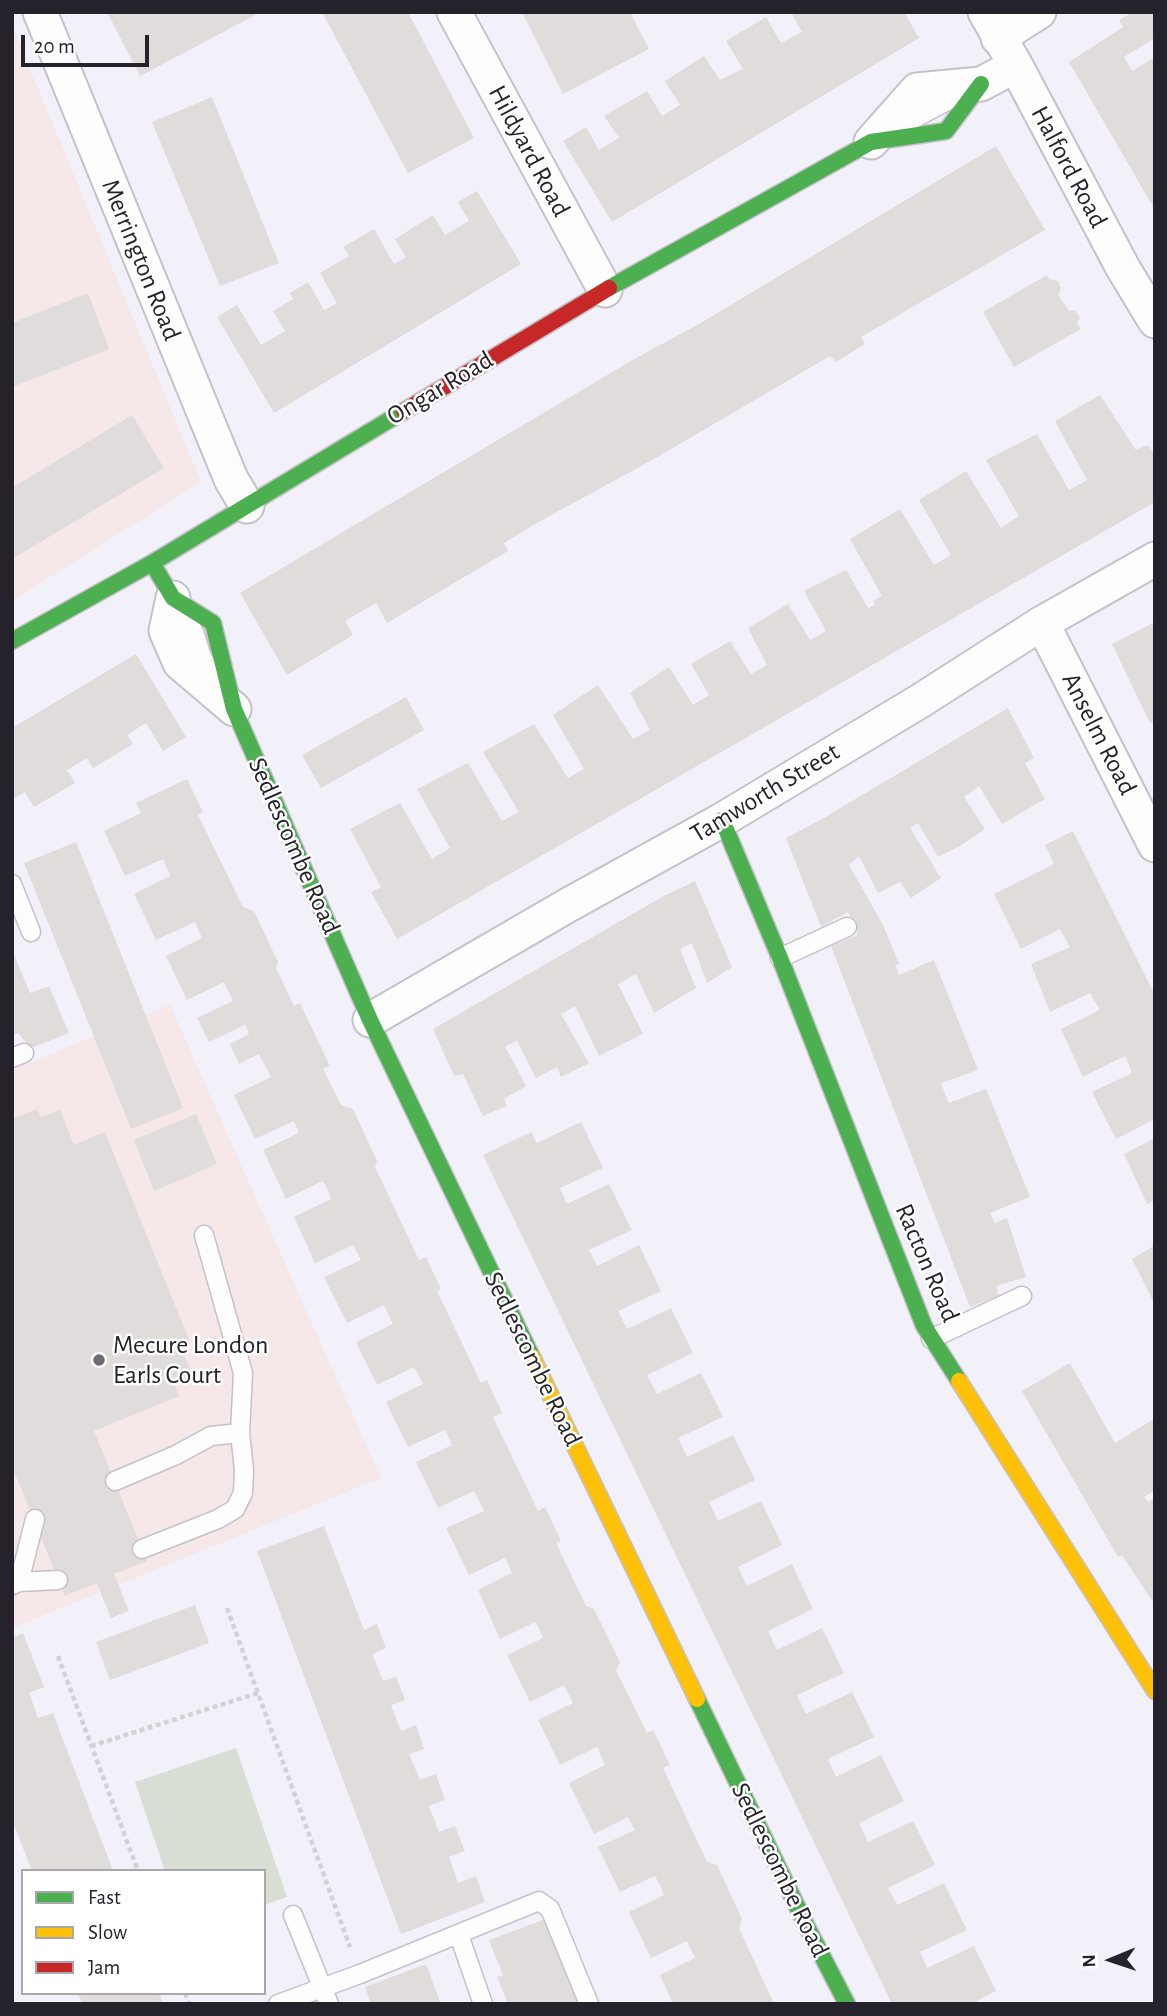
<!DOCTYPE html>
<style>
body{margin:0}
#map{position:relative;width:1167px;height:2016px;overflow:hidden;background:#f2f0f9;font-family:"Alegreya Sans",sans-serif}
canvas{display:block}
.frame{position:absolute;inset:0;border:14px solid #25222c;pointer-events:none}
.legend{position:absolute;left:21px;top:1869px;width:245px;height:126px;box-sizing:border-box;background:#fff;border:2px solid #a8a7ab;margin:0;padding:9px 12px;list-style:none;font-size:21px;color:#25222c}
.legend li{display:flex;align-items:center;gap:14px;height:35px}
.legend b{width:35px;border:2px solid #a8a7ab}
.north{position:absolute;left:1076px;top:1925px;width:70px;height:70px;-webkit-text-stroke:5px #fff;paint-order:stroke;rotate:268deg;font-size:19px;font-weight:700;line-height:28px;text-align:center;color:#25222c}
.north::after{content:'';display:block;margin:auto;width:24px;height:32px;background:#25222c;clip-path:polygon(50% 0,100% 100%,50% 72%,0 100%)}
.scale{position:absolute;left:21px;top:35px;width:128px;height:32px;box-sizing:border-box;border:4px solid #25222c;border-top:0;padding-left:9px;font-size:21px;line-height:24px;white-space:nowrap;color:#25222c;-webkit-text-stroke:5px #fff;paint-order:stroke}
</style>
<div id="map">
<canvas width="1167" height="2016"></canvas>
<div class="frame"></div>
<ul class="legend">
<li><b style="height:9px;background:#4caf50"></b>Fast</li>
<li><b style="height:9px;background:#ffc107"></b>Slow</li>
<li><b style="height:9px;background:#c62828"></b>Jam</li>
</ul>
<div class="north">N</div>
<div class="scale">20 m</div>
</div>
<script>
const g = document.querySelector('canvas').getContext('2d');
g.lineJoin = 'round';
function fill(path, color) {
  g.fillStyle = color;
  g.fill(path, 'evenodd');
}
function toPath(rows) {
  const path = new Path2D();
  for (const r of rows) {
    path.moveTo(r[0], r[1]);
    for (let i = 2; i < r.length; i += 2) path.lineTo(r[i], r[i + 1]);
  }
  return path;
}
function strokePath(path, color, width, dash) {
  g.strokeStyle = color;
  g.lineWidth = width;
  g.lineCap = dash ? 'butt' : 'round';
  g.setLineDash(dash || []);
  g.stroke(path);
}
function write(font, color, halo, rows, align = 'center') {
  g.font = font + ' "Alegreya Sans",sans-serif';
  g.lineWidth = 5;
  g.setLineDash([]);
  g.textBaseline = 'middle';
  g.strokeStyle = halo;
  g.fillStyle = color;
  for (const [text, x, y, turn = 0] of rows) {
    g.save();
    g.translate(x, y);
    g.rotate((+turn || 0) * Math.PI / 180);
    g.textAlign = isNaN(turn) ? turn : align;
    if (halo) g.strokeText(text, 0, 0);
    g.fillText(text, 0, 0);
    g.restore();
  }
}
fill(toPath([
 [14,30,201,482,12,601,12,31],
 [170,1005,381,1478,12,1628,12,1070]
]), '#f6e7e8');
fill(toPath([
 [236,1748,287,1897,264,1905,264,1871,165,1871,135,1782]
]), '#d9ded4');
fill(toPath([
 [107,12,261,12,140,76],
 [322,12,408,12,474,138,408,173],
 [522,12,630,12,649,49,563,94],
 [791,12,904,12,919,38,612,222,563,141,586,127,599,150,619,138,604,116,647,91,662,116,680,105,665,81,704,56,720,80,743,69,726,41,766,17,781,43,802,32],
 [1133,12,1155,12,1155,38,1124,57,1132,71,1155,57,1155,210,1069,62,1123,27,1119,20],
 [212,97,279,263,220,286,152,122],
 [996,146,1045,230,861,337,865,344,836,362,830,356,654,459,535,524,504,543,508,551,387,623,376,603,345,621,353,635,287,675,240,593,636,358,699,324],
 [477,191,521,264,274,413,217,317,237,305,261,345,285,331,273,311,293,299,290,293,308,282,324,310,337,303,320,273,349,256,343,247,374,229,394,264,406,257,395,239,433,215,445,235,469,221,458,202],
 [1047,275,1049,279,1058,281,1061,288,1058,295,1069,311,1075,310,1080,318,1077,323,1081,329,1014,367,983,312],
 [88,293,109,349,12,387,12,323],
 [1100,395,1136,450,1148,445,1155,456,1155,502,397,939,371,892,381,887,350,829,400,803,432,859,450,848,417,789,468,763,502,821,519,812,483,752,534,724,568,778,584,769,553,715,598,685,633,739,650,730,630,693,669,667,693,705,709,695,691,664,730,641,751,674,767,665,748,628,788,604,810,640,826,631,804,591,846,570,868,608,875,605,873,601,882,596,850,539,900,509,934,565,951,555,919,500,966,471,1001,528,1019,516,986,460,1037,434,1069,490,1087,480,1055,421],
 [132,415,164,468,12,559,12,488],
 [1155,622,1155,720,1150,723,1112,644],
 [136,654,186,737,163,751,146,723,127,735,133,744,93,768,87,758,67,770,75,783,34,807,25,792,13,799,12,728],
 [406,697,424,730,321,788,302,755],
 [1008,708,1034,758,1025,763,1045,799,1002,824,979,786,964,797,985,829,960,846,938,857,918,823,910,828,941,878,911,898,900,882,878,893,859,856,849,865,883,925,899,964,895,965,899,975,934,960,978,1070,941,1083,945,1094,949,1103,986,1089,1030,1197,990,1213,995,1223,1007,1218,1026,1277,996,1286,999,1296,970,1307,831,946,858,935,848,912,821,927,786,838,822,819],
 [187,779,203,812,198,815,243,907,254,911,278,962,276,968,294,1006,300,1003,330,1066,323,1069,341,1105,353,1109,377,1161,375,1167,419,1260,426,1257,441,1289,437,1291,481,1383,487,1380,502,1413,493,1417,538,1511,545,1507,561,1541,556,1543,586,1606,594,1609,620,1662,616,1670,647,1733,653,1730,670,1765,663,1768,707,1862,717,1865,742,1919,739,1928,774,2004,673,2004,660,1975,695,1958,687,1941,651,1958,629,1912,664,1895,660,1885,655,1876,620,1892,598,1847,635,1830,628,1817,594,1834,569,1783,605,1765,597,1747,560,1765,538,1720,573,1703,564,1685,530,1702,507,1655,543,1638,539,1628,535,1622,500,1639,478,1590,512,1573,505,1558,469,1575,446,1528,484,1511,474,1491,438,1508,416,1462,452,1445,445,1430,408,1447,386,1402,423,1384,414,1367,377,1385,356,1342,393,1324,388,1314,384,1305,347,1323,324,1277,361,1260,353,1245,315,1263,294,1217,331,1199,328,1190,323,1181,286,1199,263,1150,299,1133,294,1121,255,1139,234,1095,271,1077,259,1054,239,1064,230,1044,249,1034,245,1025,209,1042,197,1018,233,1001,224,982,187,1000,166,956,202,938,195,922,156,940,134,894,170,876,163,859,125,876,104,831,141,813,136,803],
 [1073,831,1155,995,1155,1119,1116,1139,1092,1092,1132,1073,1129,1065,1125,1056,1083,1077,1061,1029,1100,1010,1090,993,1050,1012,1031,964,1070,947,1060,929,1021,949,994,894,1054,864,1045,845],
 [76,842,183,1108,131,1129,24,863],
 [695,881,732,967,707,983,692,943,680,949,696,988,654,1013,636,974,618,984,643,1034,599,1056,575,1006,561,1014,589,1063,561,1077,557,1067,536,1078,517,1041,505,1046,526,1086,504,1099,507,1106,483,1116,463,1074,454,1076,433,1029,662,897],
 [12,950,30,993,49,986,69,1033,31,1048,18,1033,12,1035],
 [37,1109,41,1117,60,1110,74,1145,105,1132,189,1340,179,1344,193,1376,174,1383,179,1396,94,1431,147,1561,114,1574,129,1611,111,1618,97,1583,65,1596,12,1466,12,1119],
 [196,1114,217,1164,154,1191,134,1140],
 [581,1122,603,1168,560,1188,563,1195,567,1204,609,1184,632,1230,589,1250,597,1266,639,1245,661,1291,618,1311,627,1329,671,1308,693,1353,647,1375,657,1394,701,1373,723,1417,678,1438,687,1457,733,1435,755,1480,709,1502,718,1521,761,1501,782,1545,738,1567,747,1586,792,1564,813,1609,768,1631,777,1650,822,1628,844,1673,797,1695,806,1714,852,1692,874,1737,828,1759,836,1777,881,1755,904,1801,859,1823,868,1842,913,1821,935,1865,888,1888,897,1905,944,1883,967,1930,920,1952,927,1968,974,1946,996,1991,971,2004,892,2004,483,1155,531,1132,537,1143],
 [1155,1138,1155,1200,1147,1204,1124,1154],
 [1155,1245,1155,1305,1132,1259],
 [1070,1363,1115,1443,1152,1420,1155,1424,1155,1490,1144,1497,1148,1502,1155,1498,1155,1605,1122,1555,1118,1557,1022,1391],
 [324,1526,364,1630,377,1624,386,1648,372,1654,383,1681,396,1677,405,1700,391,1705,401,1731,416,1725,424,1749,409,1754,420,1780,436,1774,445,1800,429,1806,439,1832,455,1826,465,1851,449,1857,458,1883,476,1876,485,1902,401,1934,257,1551],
 [195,1605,209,1643,110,1680,96,1642],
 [23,1633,44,1687,29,1693,38,1718,53,1713,113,1871,32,1871,12,1820,12,1638],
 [551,1917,567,1972,579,2004,508,2004,497,1977,503,1975,489,1940],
 [426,1964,441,2004,371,2004,365,1987],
 [78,1993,159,1993,163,2004,82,2004]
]), '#e1dcdc');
const lane = toPath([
 [900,126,962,93],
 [183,613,194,632,202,657,210,670],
 [12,884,31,932],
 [780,958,847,927],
 [12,1058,24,1053],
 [931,1339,1022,1296],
 [115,1481,176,1455,211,1436,240,1433],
 [142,1549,218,1519,235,1509,243,1493,244,1470,240,1433,243,1373,204,1235],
 [19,1582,35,1519],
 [12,1585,19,1582,58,1580],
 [293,1915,329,2004],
 [459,1935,483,2004],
 [278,2004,360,1974,539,1901,550,1909,589,2004]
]);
const street = toPath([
 [40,12,231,479,247,506],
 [454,12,605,290],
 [985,12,1016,66,1123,268,1155,321],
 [998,38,1039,12],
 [871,142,917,90,981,84,998,75],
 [173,598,166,631,180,663,234,709],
 [1042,623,1155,845],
 [370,1020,570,904,722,820,920,701,1042,623,1155,559]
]);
const fast = toPath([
 [609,288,871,142,946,131,981,84],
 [152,563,173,598,213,623,234,709,370,1020,532,1357],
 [12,641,152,563,404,411],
 [722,820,780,958,924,1326,959,1381],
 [697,1699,807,1927,847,2004]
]);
const slow = toPath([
 [532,1357,697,1699],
 [959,1381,1155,1691]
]);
const jam = toPath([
 [404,411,609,288]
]);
strokePath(lane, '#c4c1cb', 21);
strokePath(street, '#c4c1cb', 37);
strokePath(fast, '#c4c1cb', 19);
strokePath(slow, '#c4c1cb', 19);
strokePath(jam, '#c4c1cb', 19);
strokePath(toPath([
 [227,1608,350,1947],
 [58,1656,138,1871],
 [91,1746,258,1693],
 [185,1993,189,2004]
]), '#d2d1d4', 4.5, [5, 3.5]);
strokePath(lane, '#fdfdfe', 18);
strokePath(street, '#fdfdfe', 33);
strokePath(fast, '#4caf50', 16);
strokePath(slow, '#ffc107', 16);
strokePath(jam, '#c62828', 16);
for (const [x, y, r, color] of [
 [99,1360,7,"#6d6a74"]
]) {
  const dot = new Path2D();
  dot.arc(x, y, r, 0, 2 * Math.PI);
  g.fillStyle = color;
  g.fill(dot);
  strokePath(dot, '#fff', 2.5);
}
write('26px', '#25222c', '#fff', [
 ["Hildyard Road",529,151,62],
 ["Halford Road",1069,167,62],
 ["Merrington Road",141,260,68],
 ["Ongar Road",440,388,-31],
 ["Anselm Road",1099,734,63],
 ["Tamworth Street",765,793,-31],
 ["Sedlescombe Road",294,846,66],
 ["Racton Road",927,1263,67],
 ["Sedlescombe Road",533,1359,64],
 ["Sedlescombe Road",780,1870,64]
]);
write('26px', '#25222c', '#fff', [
 ["Mecure London",113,1345],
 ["Earls Court",113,1375]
], 'left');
</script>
